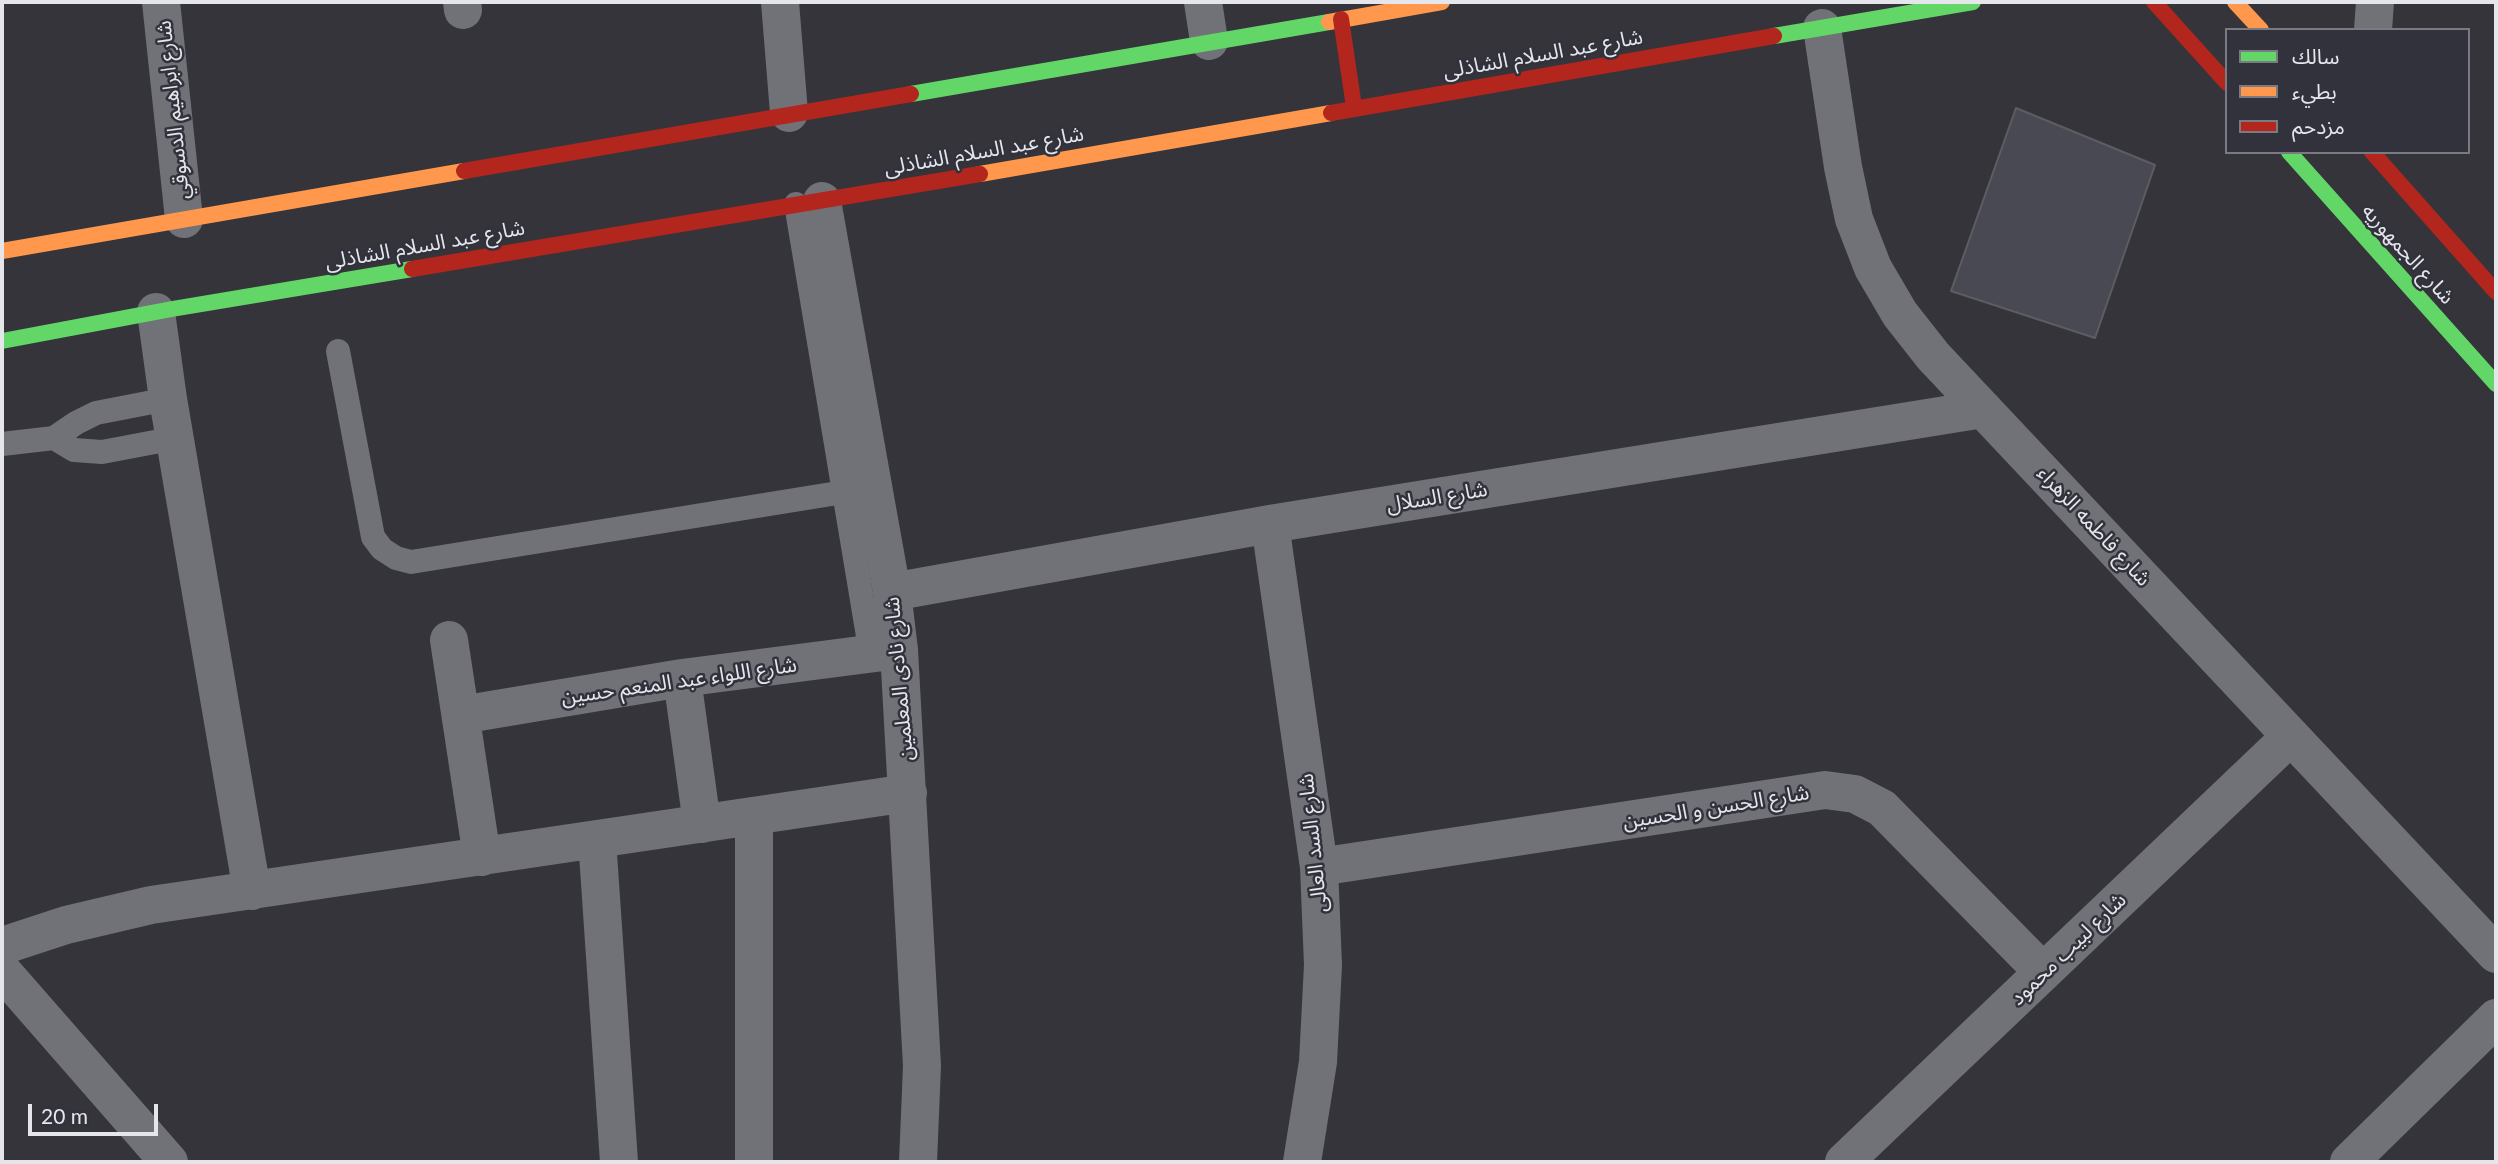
<!DOCTYPE html>
<meta charset="utf-8">
<style>
body{margin:0}
#map{position:relative;width:2498px;height:1164px;overflow:hidden;background:#34343a;font-family:Lato,"Noto Sans Arabic",sans-serif}
canvas{display:block}
.frame{position:absolute;inset:0;border:4px solid #e5e6ec;pointer-events:none}
.legend{position:absolute;left:2225px;top:28px;width:245px;height:126px;box-sizing:border-box;background:#32323c;border:2px solid #7a7a82;margin:0;padding:9px 12px;list-style:none;font-size:21px;color:#e5e6ec}
.legend li{display:flex;align-items:center;gap:14px;height:35px}
.legend b{width:35px;border:2px solid #7a7a82}
.scale{position:absolute;left:28px;top:1104px;width:130px;height:32px;box-sizing:border-box;border:4px solid #e5e6ec;border-top:0;padding-left:9px;font-size:21px;line-height:24px;white-space:nowrap;color:#e5e6ec;-webkit-text-stroke:5px #32323c;paint-order:stroke}
</style>
<div id="map">
<canvas width="2498" height="1164"></canvas>
<div class="frame"></div>
<ul class="legend">
<li><b style="height:9px;background:#63d668"></b>سالك</li>
<li><b style="height:9px;background:#ff974d"></b>بطيء</li>
<li><b style="height:9px;background:#b3261e"></b>مزدحم</li>
</ul>
<div class="scale">20 m</div>
</div>
<script>
const g = document.querySelector('canvas').getContext('2d');
g.lineJoin = 'round';
function fill(path, color) {
  g.fillStyle = color;
  g.fill(path, 'evenodd');
}
function toPath(rows) {
  const path = new Path2D();
  for (const r of rows) {
    path.moveTo(r[0], r[1]);
    for (let i = 2; i < r.length; i += 2) path.lineTo(r[i], r[i + 1]);
  }
  return path;
}
function strokePath(path, color, width, dash) {
  g.strokeStyle = color;
  g.lineWidth = width;
  g.lineCap = dash ? 'butt' : 'round';
  g.setLineDash(dash || []);
  g.stroke(path);
}
function write(font, color, halo, rows, align = 'center') {
  g.font = font + ' Lato,"Noto Sans Arabic",sans-serif';
  g.lineWidth = 5;
  g.setLineDash([]);
  g.textBaseline = 'middle';
  g.strokeStyle = halo;
  g.fillStyle = color;
  for (const [text, x, y, turn = 0] of rows) {
    g.save();
    g.translate(x, y);
    g.rotate((+turn || 0) * Math.PI / 180);
    g.textAlign = isNaN(turn) ? turn : align;
    if (halo) g.strokeText(text, 0, 0);
    g.fillText(text, 0, 0);
    g.restore();
  }
}
const building = toPath([
 [2016,108,2155,165,2095,338,1951,291,2016,108]
]);
fill(building, '#494953');
strokePath(building, '#5d5d61', 2);
strokePath(toPath([
 [796,204,871,654],
 [338,351,373,537,382,549,396,558,411,562,844,492],
 [54,438,74,450,102,452,176,438],
 [2,444,54,438,76,423,96,413,168,399]
]), '#717178', 24);
strokePath(toPath([
 [161,2,184,219],
 [462,2,463,10],
 [780,2,789,113],
 [1203,2,1209,41],
 [1822,28,1843,167,1854,219,1873,268,1900,314,1933,356,2496,954],
 [2373,30,2375,2],
 [822,201,892,592,899,650,922,1066,918,1162],
 [156,312,168,399,252,891],
 [1270,524,1319,867,1323,965,1318,1062,1302,1162],
 [892,592,1270,524,1983,409],
 [449,640,482,857],
 [682,678,702,824],
 [461,715,682,678,899,650],
 [754,816,754,1162],
 [597,839,619,1162],
 [1319,867,1825,790,1855,794,1882,808,2043,972],
 [2,946,66,925,151,905,908,793],
 [2,971,169,1162],
 [1844,1162,2291,736],
 [2349,1162,2496,1018]
]), '#717178', 38);
strokePath(toPath([
 [1774,36,1973,2],
 [911,94,1329,22],
 [2289,152,2496,384],
 [2,341,172,309,412,269]
]), '#63d668', 16);
strokePath(toPath([
 [2235,2,2261,30],
 [1329,22,1442,2],
 [980,174,1331,113],
 [2,251,464,171]
]), '#ff974d', 16);
strokePath(toPath([
 [2154,2,2227,83],
 [1341,19,1354,107],
 [1331,113,1774,36],
 [2372,152,2496,292],
 [464,171,911,94],
 [412,269,980,174]
]), '#b3261e', 16);
write('21px', '#e5e6ec', '#32323c', [
 ["شارع عبد السلام الشاذلى",1543,54,-10],
 ["شارع ابراهيم الدسوقي",173,110,-96],
 ["شارع عبد السلام الشاذلى",984,151,-10],
 ["شارع عبد السلام الشاذلى",425,245,-10],
 ["شارع الجمهوريه",2408,254,48],
 ["شارع السلال",1437,497,-9],
 ["شارع فاطمه الزهراء",2094,526,47],
 ["شارع نادى المعلمين",899,679,-95],
 ["شارع اللواء عبد المنعم حسين",679,681,-8],
 ["شارع الحسن و الحسين",1716,807,-9],
 ["شارع السد العالى",1313,843,-96],
 ["شارع لبيب محمود",2068,949,-44]
]);
</script>
